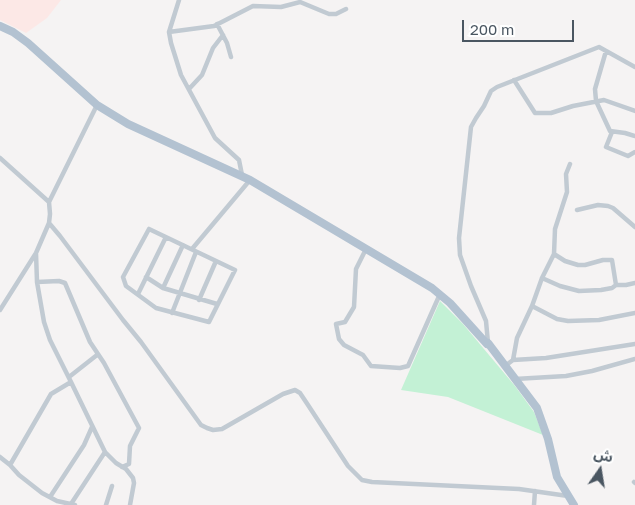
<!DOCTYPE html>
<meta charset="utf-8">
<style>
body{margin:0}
#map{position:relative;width:635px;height:505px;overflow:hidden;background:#f5f3f3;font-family:"Golos Text","Noto Sans Arabic",sans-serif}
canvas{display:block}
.north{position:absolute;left:575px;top:445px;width:50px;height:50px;-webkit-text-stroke:4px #fff;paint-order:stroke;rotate:13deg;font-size:14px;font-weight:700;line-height:20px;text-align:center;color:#4a5661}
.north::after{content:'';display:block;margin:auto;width:18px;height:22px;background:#4a5661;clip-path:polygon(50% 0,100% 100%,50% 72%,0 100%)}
.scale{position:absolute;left:462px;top:20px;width:112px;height:22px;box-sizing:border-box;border:2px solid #4a5661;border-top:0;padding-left:6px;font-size:15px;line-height:18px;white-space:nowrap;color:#4a5661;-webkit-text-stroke:4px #fff;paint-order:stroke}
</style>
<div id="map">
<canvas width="635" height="505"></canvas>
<div class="north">ش</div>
<div class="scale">200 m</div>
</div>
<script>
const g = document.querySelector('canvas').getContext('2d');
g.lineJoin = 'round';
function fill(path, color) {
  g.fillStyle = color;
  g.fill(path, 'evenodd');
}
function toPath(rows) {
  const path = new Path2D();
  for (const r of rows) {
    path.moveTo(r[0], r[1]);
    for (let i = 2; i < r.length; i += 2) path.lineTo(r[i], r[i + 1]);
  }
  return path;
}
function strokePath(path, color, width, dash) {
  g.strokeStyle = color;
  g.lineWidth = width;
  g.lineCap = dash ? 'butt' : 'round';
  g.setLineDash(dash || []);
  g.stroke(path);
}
fill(toPath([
 [0,0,61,0,47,18,26,33,0,20]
]), '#fce8e6');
fill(toPath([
 [440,301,463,324,515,386,534,412,543,435,448,397,401,390]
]), '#c3f1d5');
strokePath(toPath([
 [179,0,169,32,171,43,181,75,215,138,239,160,242,175],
 [217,24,227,43,231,57],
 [169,32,214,26,253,6,281,7,300,2,329,14,336,14,346,9],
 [606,51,595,89,596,101,610,131,625,133,635,136],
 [514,80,535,113,551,113,573,106,604,100,635,111],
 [189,89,202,75,213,48,223,35],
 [612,132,606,147,628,156,635,152],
 [0,158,49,202],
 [577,210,598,205,608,206,613,208,635,227],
 [49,223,60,236,123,320,141,342,201,425,207,428,213,430,222,429,283,394,295,390,300,393,308,405,348,466,362,480,372,482,519,489,568,496],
 [149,229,235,270,209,322,156,308,126,286,123,277,149,229],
 [192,249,250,180],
 [366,249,356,269,354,307,345,322,336,324,339,339,344,345,363,355,371,366,400,368,408,366,440,294],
 [554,254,555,229,567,192,566,174,570,164],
 [146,277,163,288,217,304],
 [542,278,560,286,579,291,601,290,612,288,616,285,626,285,635,283],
 [37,282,59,281,65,283,90,342,104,363,139,428,130,446,129,464,122,467],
 [163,288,183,245],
 [138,294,166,237],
 [199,300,216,261],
 [532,306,542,278,554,254,565,261,578,265,585,265,603,260,612,260,616,285],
 [0,310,36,253,49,223,50,214,49,202,97,105],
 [172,313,196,252],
 [488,343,486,321,471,286,460,255,459,238,471,127,476,118,484,106,491,91,497,87,599,47,635,67],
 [513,360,517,338,532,306,557,319,568,321,599,320,635,313],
 [505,366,513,360,546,358,635,344],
 [69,377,97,355],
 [515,379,566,376,592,371,635,359],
 [71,382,105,452,116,463,126,469,133,478,134,483,130,505],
 [0,457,10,465,51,394,71,382,50,340,44,322,37,282,36,253],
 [10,465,19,475,42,493,57,501,75,505],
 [634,482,635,483],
 [50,497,84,445,92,427],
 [71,504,105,452],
 [106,505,112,486],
 [534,505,535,491]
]), '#c1cad2', 4.5);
strokePath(toPath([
 [0,26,13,32,28,43,97,105,128,124,250,180,432,288,450,303,487,344,488,343,537,408,548,439,557,477,574,505]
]), '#b3c2d1', 8);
</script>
